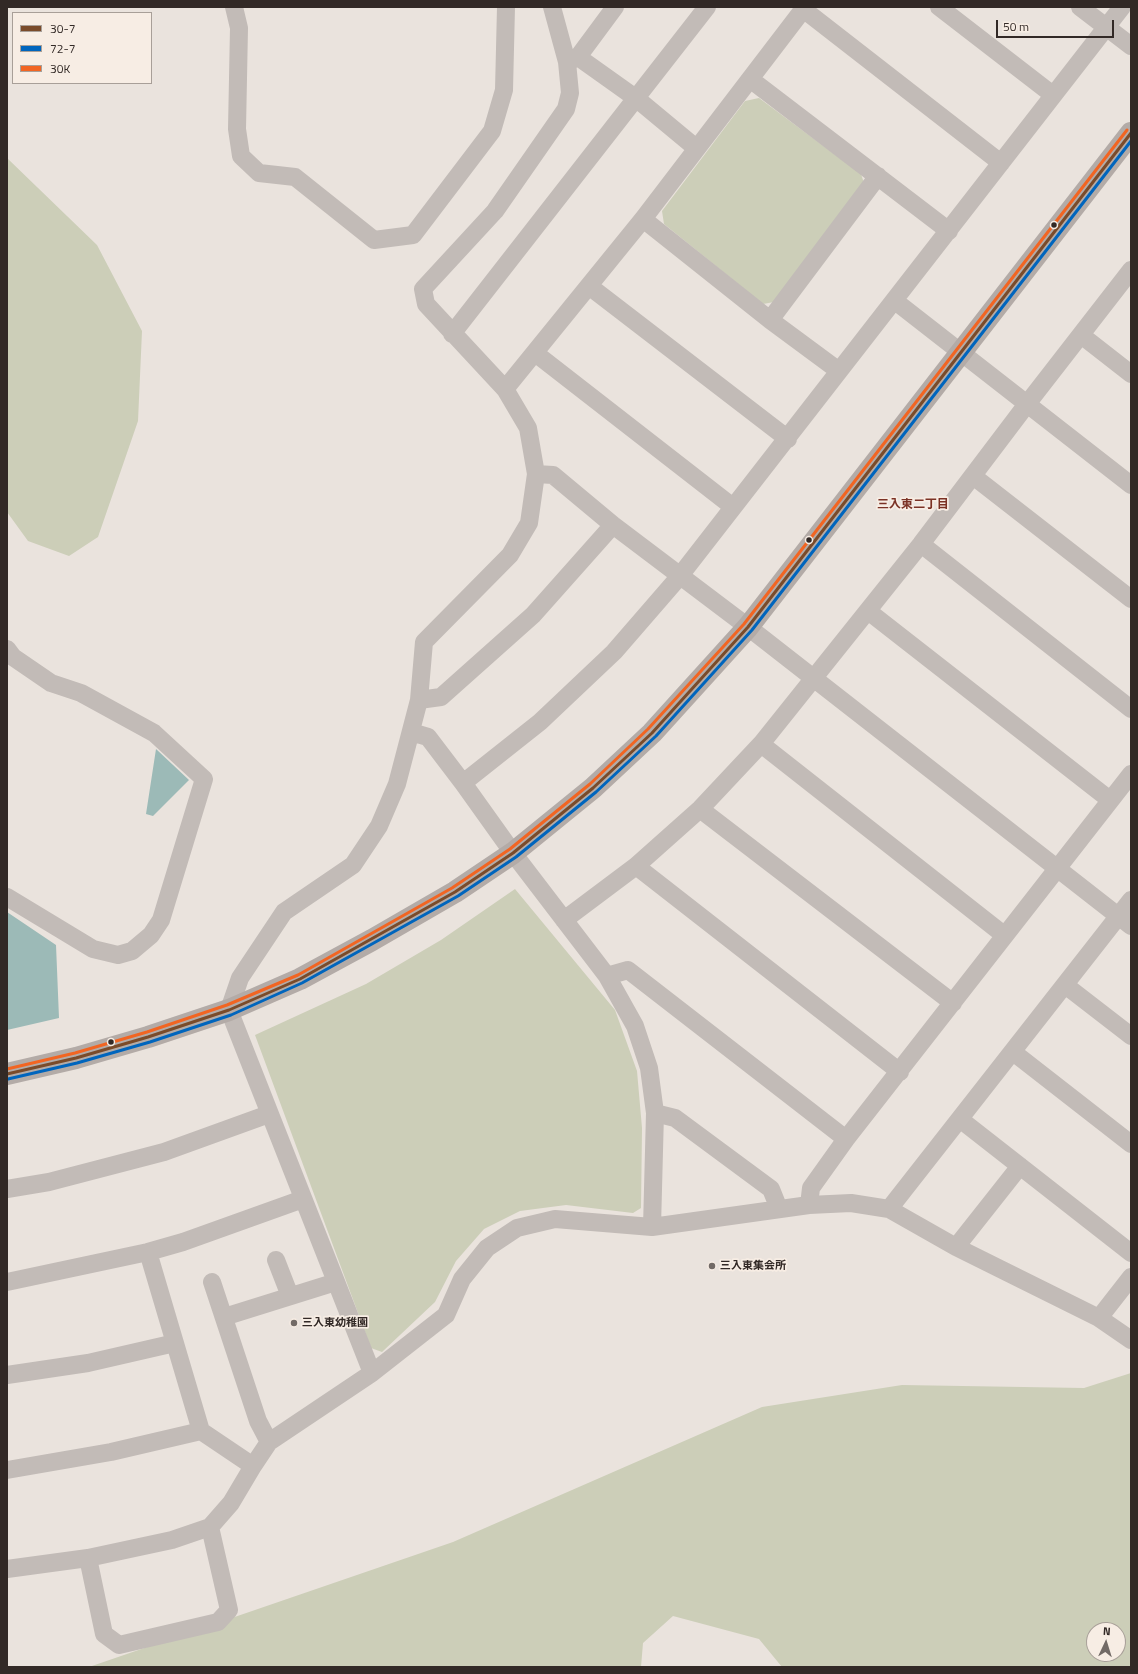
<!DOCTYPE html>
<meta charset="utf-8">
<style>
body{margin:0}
#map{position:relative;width:1138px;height:1674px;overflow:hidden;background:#eae3dd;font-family:"Titillium Web",sans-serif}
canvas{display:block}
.frame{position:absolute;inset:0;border:8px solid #322926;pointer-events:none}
.legend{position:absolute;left:12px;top:12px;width:140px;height:72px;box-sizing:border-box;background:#f7ede4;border:1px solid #a89f98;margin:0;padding:5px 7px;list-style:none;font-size:12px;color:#322926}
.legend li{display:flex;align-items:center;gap:8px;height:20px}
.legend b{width:20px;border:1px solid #a89f98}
.north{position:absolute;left:1086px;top:1622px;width:40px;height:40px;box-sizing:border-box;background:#f7ede4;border:1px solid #a89f98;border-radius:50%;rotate:4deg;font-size:11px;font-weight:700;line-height:16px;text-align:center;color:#322926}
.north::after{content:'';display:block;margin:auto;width:14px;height:18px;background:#726a66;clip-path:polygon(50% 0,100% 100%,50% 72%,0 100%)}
.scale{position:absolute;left:996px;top:20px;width:118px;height:18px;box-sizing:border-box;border:2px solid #322926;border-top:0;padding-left:5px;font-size:12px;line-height:14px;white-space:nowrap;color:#322926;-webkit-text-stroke:3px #f7ede4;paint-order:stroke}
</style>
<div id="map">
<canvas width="1138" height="1674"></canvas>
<div class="frame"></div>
<ul class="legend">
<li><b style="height:5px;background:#7a4b2a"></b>30-7</li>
<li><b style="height:5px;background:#0065bd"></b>72-7</li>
<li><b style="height:5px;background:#f26522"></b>30K</li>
</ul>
<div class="north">N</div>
<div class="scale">50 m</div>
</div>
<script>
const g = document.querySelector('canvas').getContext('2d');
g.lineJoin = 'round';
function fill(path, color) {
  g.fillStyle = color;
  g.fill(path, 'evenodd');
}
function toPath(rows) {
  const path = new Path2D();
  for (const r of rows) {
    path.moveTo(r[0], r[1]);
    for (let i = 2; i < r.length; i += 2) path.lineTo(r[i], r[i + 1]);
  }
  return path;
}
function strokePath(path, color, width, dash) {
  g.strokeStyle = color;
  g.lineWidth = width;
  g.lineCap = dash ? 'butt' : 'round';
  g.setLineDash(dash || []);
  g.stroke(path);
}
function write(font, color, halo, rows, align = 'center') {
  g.font = font + ' "Titillium Web","Noto Sans JP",sans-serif';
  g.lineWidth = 3.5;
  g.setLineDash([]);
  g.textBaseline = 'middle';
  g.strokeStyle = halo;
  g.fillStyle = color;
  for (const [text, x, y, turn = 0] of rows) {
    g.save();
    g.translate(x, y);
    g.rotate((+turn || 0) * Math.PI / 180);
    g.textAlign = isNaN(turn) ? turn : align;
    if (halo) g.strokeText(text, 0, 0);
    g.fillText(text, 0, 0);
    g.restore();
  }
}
fill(toPath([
 [759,98,861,174,865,186,774,302,763,304,664,224,662,211,745,101],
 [7,158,97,245,142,331,138,421,98,537,69,556,28,541,7,512],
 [515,889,615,1010,637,1071,642,1128,641,1208,633,1213,566,1205,520,1211,484,1229,456,1261,435,1302,382,1352,371,1348,255,1035,366,984,441,940],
 [1131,1373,1131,1667,782,1667,759,1639,673,1616,643,1643,641,1667,89,1667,453,1542,762,1407,902,1385,1084,1388],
 [1094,1630,1118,1630,1118,1654,1094,1654]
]), '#ccceb8');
fill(toPath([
 [156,749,189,780,153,816,146,814],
 [7,912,56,945,59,1018,7,1030]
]), '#9cbab7');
strokePath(toPath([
 [234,7,239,28,237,129,241,156,259,173,295,177,374,240,413,235,492,131,504,90,506,7],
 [939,7,1053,95],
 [1080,7,1131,46],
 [803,9,1001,163],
 [578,57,637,99,696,148],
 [568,62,578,57,615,7],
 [750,79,949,231],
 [643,219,770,320,839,371],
 [589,286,788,439],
 [895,301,1131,485],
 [770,320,878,176],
 [452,334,707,7],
 [1081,335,1131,374],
 [535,353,733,507],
 [505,389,643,219,805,7],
 [536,474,553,475,613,525,748,627,1131,926],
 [973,476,1131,599],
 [921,544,1131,709],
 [868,611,1110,800],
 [7,649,13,657,51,683,81,693,154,733,204,779,161,920,151,935,132,951,118,955,93,949,7,897],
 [419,700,441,697,533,615,613,525],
 [411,732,428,737,463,783,513,853,607,976,635,1026,649,1068,655,1113,652,1227],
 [761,744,1004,935],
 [463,783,540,722,614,652,679,577,1122,7],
 [700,809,953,1003],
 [636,866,900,1072],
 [564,920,636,866,700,809,761,744,921,544,1027,404,1131,270],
 [607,976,628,970,846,1139],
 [1065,985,1131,1036],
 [1013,1052,1131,1144],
 [655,1113,675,1118,771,1189,779,1209],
 [961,1120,1131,1253],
 [7,1189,49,1182,164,1152,269,1114],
 [809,1205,811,1188,846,1139,1131,774],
 [889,1209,1131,900],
 [956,1247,1020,1166],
 [148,1252,201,1431,253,1466],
 [276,1260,290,1296],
 [7,1282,148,1252,183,1242,303,1199],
 [212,1282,258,1421,269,1442],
 [224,1317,336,1282],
 [1099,1318,1131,1340],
 [372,1373,229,1010,240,978,284,912,353,865,379,826,397,784,419,700,424,642,510,555,529,523,536,474,528,428,505,389,426,304,423,289,495,211,566,109,570,93,567,62,552,7],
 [7,1375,88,1363,175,1343],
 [7,1470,111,1452,201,1431],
 [88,1558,104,1634,119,1645,218,1622,229,1610,210,1527],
 [7,1569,88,1558,172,1540,210,1527,231,1503,253,1466,269,1442,372,1373,446,1315,462,1279,487,1248,517,1228,555,1219,652,1227,809,1205,851,1203,889,1209,956,1247,1099,1318,1131,1277]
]), '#c2bbb7', 18);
strokePath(toPath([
 [7,1074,76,1058,148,1037,229,1010,300,979,372,940,455,892,513,853,593,788,652,733,748,627,1131,133]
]), '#b3aba7', 22);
strokePath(toPath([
 [7,1074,76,1058,148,1037,229,1010,300,979,455,892,513,853,593,788,652,733,748,627,1131,133]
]), '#7a4b2a', 3);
strokePath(toPath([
 [8,1079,77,1063,150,1042,231,1015,302,983,458,896,516,857,596,792,656,736,752,630,1131,141]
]), '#0065bd', 3);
strokePath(toPath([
 [7,1069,75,1053,147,1032,227,1005,298,975,452,888,510,849,590,784,648,729,744,624,1127,130]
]), '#f26522', 3);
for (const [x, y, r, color] of [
 [1054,225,3.5,"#322926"],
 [809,540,3.5,"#322926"],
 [111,1042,3.5,"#322926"],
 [712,1266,4,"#726a66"],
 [294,1323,4,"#726a66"]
]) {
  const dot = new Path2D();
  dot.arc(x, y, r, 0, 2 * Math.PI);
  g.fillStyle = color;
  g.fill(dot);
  strokePath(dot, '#f7ede4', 1.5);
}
write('bold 11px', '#322926', '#f7ede4', [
 ["三入東集会所",720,1266],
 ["三入東幼稚園",302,1323]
], 'left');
write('bold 12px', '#7b3225', '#f7ede4', [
 ["三入東二丁目",913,505]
]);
</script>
